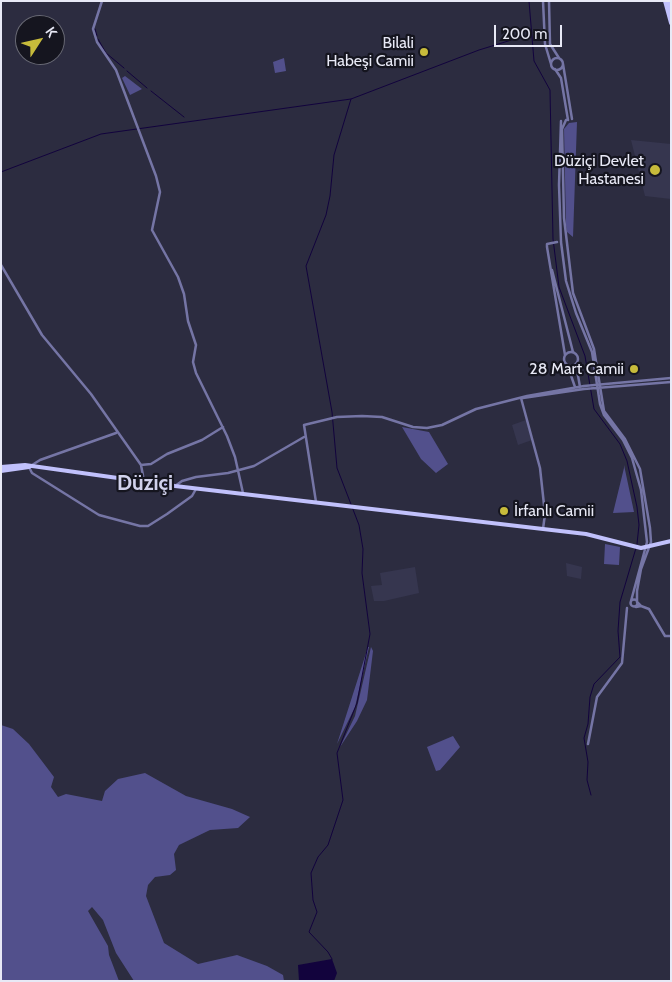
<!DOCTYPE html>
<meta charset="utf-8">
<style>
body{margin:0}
#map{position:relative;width:672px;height:982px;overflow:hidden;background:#2c2c40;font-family:Cabin,sans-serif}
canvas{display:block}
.frame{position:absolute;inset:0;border:2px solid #e8e9f6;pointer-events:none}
.north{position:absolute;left:15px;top:15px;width:50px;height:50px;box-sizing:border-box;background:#15151f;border:1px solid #696a75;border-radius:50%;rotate:55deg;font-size:14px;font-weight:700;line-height:20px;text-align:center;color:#e8e9f6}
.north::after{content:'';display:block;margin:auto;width:18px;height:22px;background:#c7bb3b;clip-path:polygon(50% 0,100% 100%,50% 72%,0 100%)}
.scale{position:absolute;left:494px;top:25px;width:68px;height:22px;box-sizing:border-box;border:2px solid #e8e9f6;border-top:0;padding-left:6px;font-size:15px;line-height:18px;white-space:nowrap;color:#e8e9f6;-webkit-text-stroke:4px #15151f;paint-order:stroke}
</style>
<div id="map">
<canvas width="672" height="982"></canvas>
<div class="frame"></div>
<div class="north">K</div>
<div class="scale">200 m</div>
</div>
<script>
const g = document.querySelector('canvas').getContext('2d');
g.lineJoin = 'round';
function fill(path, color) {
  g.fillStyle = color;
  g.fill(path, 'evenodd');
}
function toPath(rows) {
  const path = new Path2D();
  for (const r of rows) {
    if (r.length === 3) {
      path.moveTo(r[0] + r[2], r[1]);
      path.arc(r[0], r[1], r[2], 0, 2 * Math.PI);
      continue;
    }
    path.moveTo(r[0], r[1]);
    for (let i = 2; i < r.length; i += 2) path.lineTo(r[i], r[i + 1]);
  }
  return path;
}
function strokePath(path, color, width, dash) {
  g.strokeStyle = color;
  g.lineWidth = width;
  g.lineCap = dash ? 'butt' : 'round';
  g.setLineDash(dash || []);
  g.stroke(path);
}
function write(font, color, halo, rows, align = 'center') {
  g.font = font + ' Cabin,sans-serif';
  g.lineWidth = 4.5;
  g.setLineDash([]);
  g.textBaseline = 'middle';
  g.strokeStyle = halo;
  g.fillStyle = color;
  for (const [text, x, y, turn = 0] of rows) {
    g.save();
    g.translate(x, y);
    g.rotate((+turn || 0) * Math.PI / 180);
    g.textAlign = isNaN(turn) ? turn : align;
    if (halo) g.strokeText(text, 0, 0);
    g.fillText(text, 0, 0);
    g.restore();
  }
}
fill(toPath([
 [631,140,671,144,671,199,645,196],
 [526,420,532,440,518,445,512,425],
 [566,563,582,567,581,579,567,576],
 [415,567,419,593,384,601,374,601,371,586,382,585,380,573]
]), '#36364f');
fill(toPath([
 [284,58,286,71,275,73,273,62],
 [125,76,142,89,130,95,122,78],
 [577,122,573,237,567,232,566,225,564,129,569,123],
 [402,427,429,432,448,464,436,473,421,459],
 [624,465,634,512,613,513,624,468],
 [605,544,620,547,619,565,604,564],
 [369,647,355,707,337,744,368,647],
 [371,647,373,651,367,700,357,721,340,747,355,716],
 [1,725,13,729,29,744,54,777,51,787,58,797,66,794,102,801,105,791,118,779,145,773,186,796,232,809,250,817,238,828,210,830,179,845,174,854,176,870,170,875,155,877,148,885,146,896,164,943,198,964,237,955,267,966,283,975,284,981,134,981,116,953,103,920,92,907,88,911,108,946,109,955,119,981,1,981],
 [453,736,460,747,440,770,436,771,427,747]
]), '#52508c');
fill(toPath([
 [332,959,337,973,334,981,299,981,298,965]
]), '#12033d');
strokePath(toPath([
 [529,1,534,61,550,90,553,239,559,287,585,356,594,409,620,444,627,461,637,507,639,525,637,544],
 [95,29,97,36],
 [98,39,106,53,124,68],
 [127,71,147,88],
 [151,91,184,117],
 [1,172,101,134,351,99,479,50,518,38,531,37],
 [591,795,587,780,588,762,584,738,588,724,590,697,594,684,620,657,618,631,620,602,636,548],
 [332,959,328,952,309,932,317,912,313,900,311,873,318,857,328,845,343,800,337,753,357,703,370,634,362,573,363,549,359,525,337,468,332,412,306,266,326,215,330,196,334,155,351,99]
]), '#12033d', 1);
strokePath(toPath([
 [102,1,93,29,97,42,116,70,156,176,160,192,152,230,178,277,184,294,188,321,196,345,193,362,196,373,227,436,235,457,243,493],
 [543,1,545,44,551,64],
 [549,1,550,44,559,58],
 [557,64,6],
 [563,64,572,119],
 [555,69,561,78,568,120],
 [566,120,562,129,564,218,573,293,594,349,604,411,625,439,640,469,650,528,651,542,641,569,637,591,637,602,641,606,636,607],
 [561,121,559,185,561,242,566,281,576,313,592,352,600,404,604,415,623,440,632,458,641,490,647,542,631,601],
 [557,242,547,244,547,247,565,355],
 [1,265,42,335,91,394,141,465,144,481],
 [552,270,573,352],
 [571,359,7],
 [576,364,580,387],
 [568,367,575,387],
 [521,398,540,468,545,514,543,529],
 [523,398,584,389,671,382],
 [116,433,40,460,29,467,32,473,99,515,140,526,148,526,167,514,192,496,196,489],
 [141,465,151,464,167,454,202,440,223,427],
 [175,486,182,481,196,477,228,473,254,466,304,437],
 [316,502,304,425,337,417,362,416,382,417,413,427,427,428,442,425,476,409,527,396,584,386,671,378],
 [634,603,3.5],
 [641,606,649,609,665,636,671,636],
 [588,744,597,697,622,663,627,608]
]), '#7575a5', 2.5);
strokePath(toPath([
 [665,1,671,23],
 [668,1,671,12],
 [1,467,25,465,175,486,543,529,586,534,641,548,671,541],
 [1,471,29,467]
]), '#c1c1fc', 4);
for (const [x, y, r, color] of [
 [424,52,5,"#c7bb3b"],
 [655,170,6,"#c7bb3b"],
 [634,369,5,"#c7bb3b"],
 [504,511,5,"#c7bb3b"]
]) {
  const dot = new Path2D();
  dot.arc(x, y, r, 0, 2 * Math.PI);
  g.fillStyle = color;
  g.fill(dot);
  strokePath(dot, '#15151f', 2);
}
write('16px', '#e8e9f6', '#15151f', [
 ["Bilali",414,43],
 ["Habeşi Camii",414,61],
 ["Düziçi Devlet",644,161],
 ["Hastanesi",644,179],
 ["28 Mart Camii",624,369],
 ["İrfanlı Camii",514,511,"left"]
], 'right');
write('bold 21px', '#d1d2ec', '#15151f', [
 ["Düziçi",145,484]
]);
</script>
